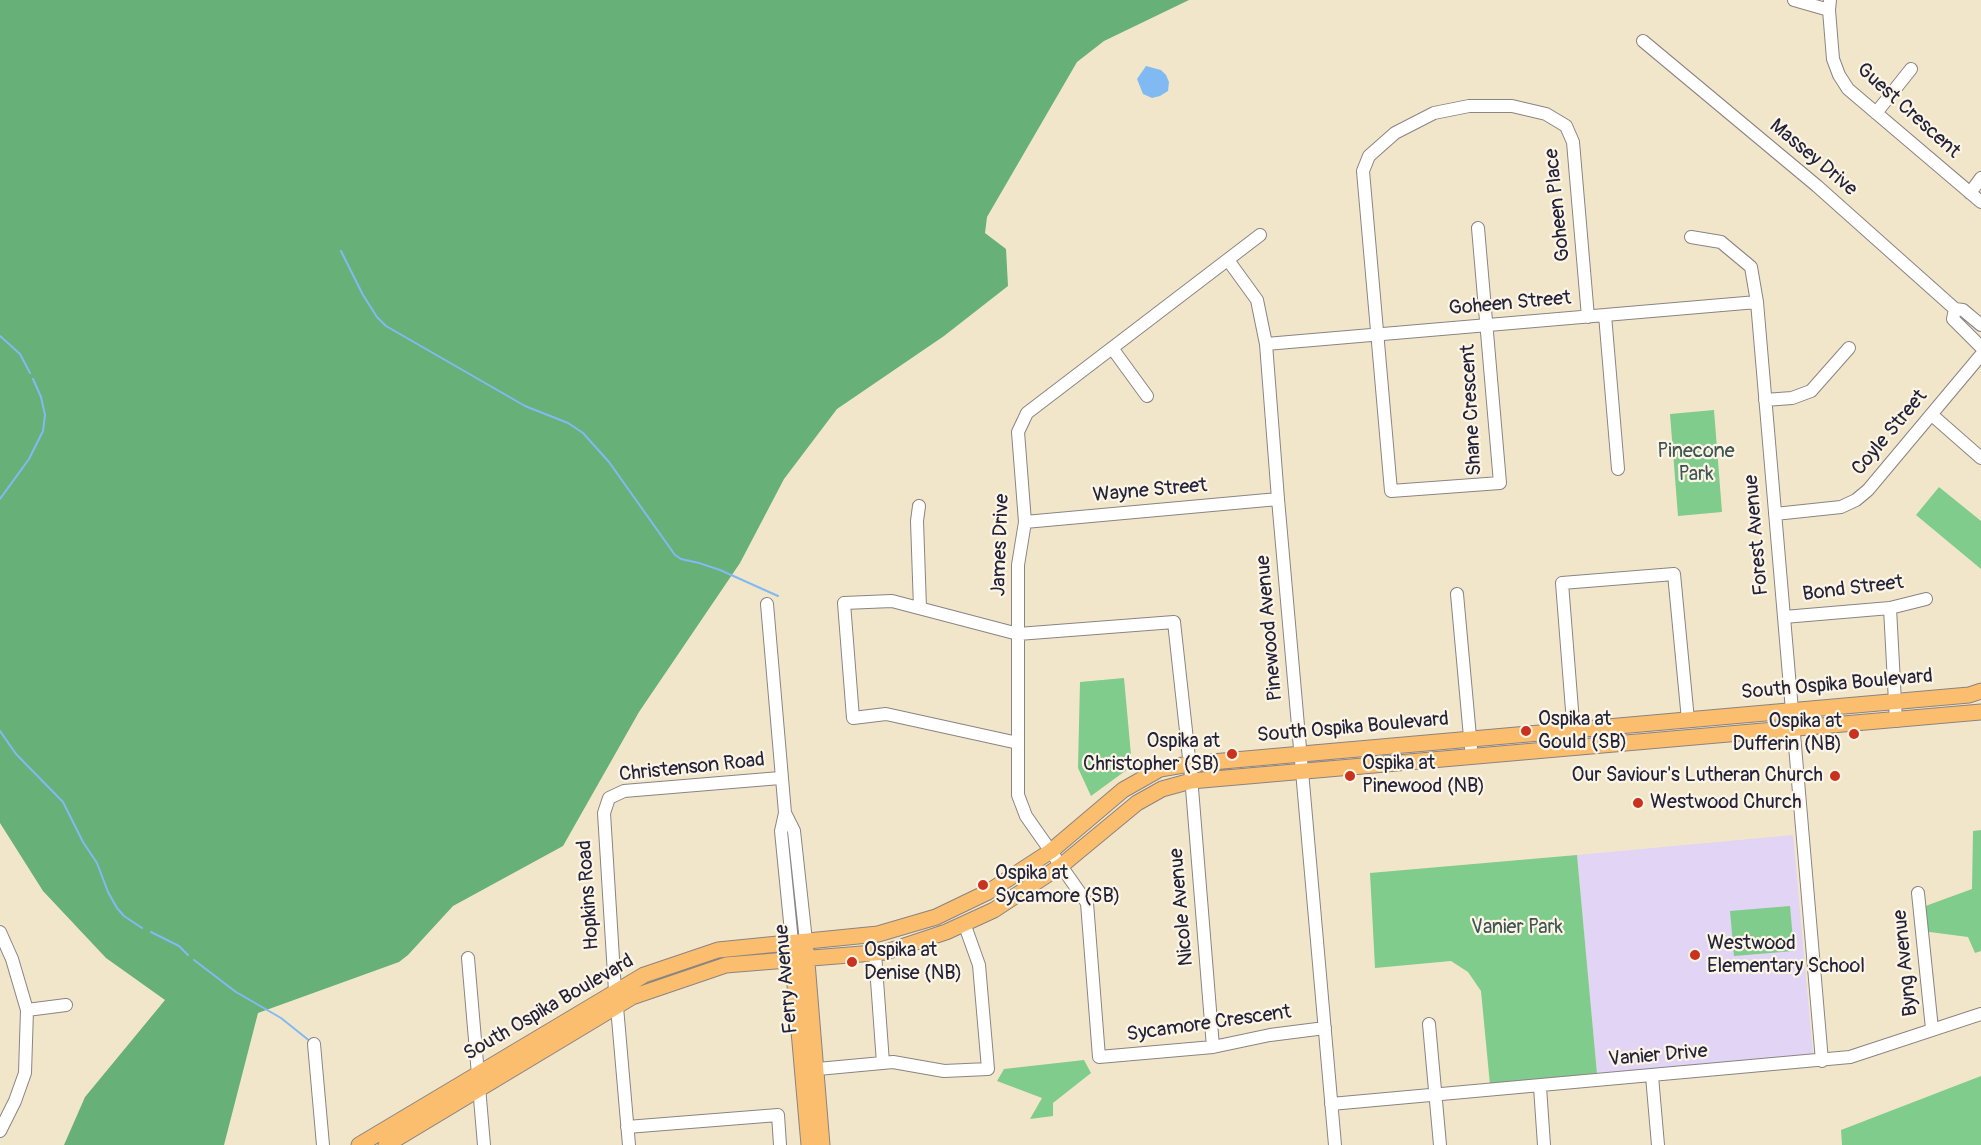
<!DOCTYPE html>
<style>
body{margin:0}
canvas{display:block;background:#f2e6ca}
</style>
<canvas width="1981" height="1145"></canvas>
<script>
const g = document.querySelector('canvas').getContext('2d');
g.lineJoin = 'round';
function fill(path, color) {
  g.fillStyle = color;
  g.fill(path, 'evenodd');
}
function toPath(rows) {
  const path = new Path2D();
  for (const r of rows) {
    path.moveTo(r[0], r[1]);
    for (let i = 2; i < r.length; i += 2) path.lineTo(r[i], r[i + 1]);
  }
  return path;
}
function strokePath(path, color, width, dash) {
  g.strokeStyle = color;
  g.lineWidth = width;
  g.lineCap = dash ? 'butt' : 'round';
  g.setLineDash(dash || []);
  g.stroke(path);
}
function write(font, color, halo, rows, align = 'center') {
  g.font = font + ' Pangolin,sans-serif';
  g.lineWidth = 4.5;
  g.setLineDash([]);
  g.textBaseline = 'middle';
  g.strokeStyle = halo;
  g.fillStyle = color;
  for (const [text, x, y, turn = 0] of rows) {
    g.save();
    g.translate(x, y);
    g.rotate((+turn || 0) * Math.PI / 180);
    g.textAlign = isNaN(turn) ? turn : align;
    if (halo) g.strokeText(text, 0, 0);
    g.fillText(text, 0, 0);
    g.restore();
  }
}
fill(toPath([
 [1793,835,1813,1054,1597,1074,1577,855]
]), '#e1d4f4');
fill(toPath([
 [1714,410,1722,512,1678,516,1670,414],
 [1939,487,1981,521,1981,569,1916,515],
 [1124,678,1132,766,1091,796,1078,768,1080,682],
 [1981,830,1981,951,1975,953,1968,937,1922,931,1920,908,1972,889,1973,831],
 [1577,855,1597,1074,1490,1085,1481,991,1468,972,1451,961,1375,968,1370,873],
 [1790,906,1794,951,1734,956,1730,911],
 [1084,1060,1091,1073,1053,1103,1053,1116,1030,1119,1042,1098,997,1081,1004,1069],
 [1981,1076,1981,1145,1842,1145,1841,1130]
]), '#7fcc8c');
fill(toPath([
 [0,0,1189,0,1104,41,1077,62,987,217,985,233,1006,249,1008,286,944,336,837,409,784,479,740,563,639,712,563,846,453,906,408,955,399,962,258,1013,224,1145,64,1145,85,1097,165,1000,106,958,43,891,0,823]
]), '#67b078');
fill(toPath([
 [1146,66,1161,70,1166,75,1169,82,1168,91,1160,96,1152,98,1143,94,1137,79]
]), '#81baf2');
strokePath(toPath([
 [341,251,363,295,377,317,386,326,525,406,568,423,583,433,609,462,675,555,681,559,699,563,720,570,778,596],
 [0,336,20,354,30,373],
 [0,499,29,459,43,431,45,415,41,397,33,379],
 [0,731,16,754,63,802,83,842,97,863,108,892,117,908,124,916,142,928],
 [151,932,179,946,188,955],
 [194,960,236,992,281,1018,311,1042]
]), '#81baf2', 2);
const minor = toPath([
 [1794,0,1829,10],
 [1830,0,1829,10,1833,59,1839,75,1848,89,1981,202],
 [1643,41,1817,186,1955,309,1963,310,1981,325],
 [1876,113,1911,69],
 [1970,193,1981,178],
 [1478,228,1500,483,1391,491,1363,171,1369,156,1395,133,1434,113,1469,106,1512,106,1546,114,1566,126,1573,142,1588,317],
 [1260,235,1027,413,1018,432,1025,522,1018,565,1018,795,1026,816,1087,903,1099,1057,1213,1047,1270,1035,1325,1028],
 [1691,237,1721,242,1751,267,1757,302,1822,1061],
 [1228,260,1257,300,1266,344,1278,499,1335,1145],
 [1955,309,1953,319,1981,347],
 [1605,315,1618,469],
 [1266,344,1757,302],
 [1112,348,1147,396],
 [1765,400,1792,398,1811,391,1849,348],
 [1932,415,1981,458],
 [919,506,917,521,920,608],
 [1775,514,1841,507,1856,500,1868,490,1981,355],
 [1025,522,1278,499],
 [1457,594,1471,748],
 [767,604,785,813,781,831,792,942],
 [1890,608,1896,721],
 [1784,617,1890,608,1926,599],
 [1018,743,886,714,853,718,844,603,892,601,1018,634,1174,622,1191,776,1213,1047],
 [1575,748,1562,583,1674,574,1688,720],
 [785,813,794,831,806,941],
 [1918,893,1932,1029],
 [0,932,12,959,27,1010,25,1073,15,1101,0,1131],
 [875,953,883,1063],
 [468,958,484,1145],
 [615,991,604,813,609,798,624,791,780,778],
 [617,1007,629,1145],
 [27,1010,66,1005],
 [1429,1024,1440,1145],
 [314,1044,323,1145],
 [807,1070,893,1062,944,1071,988,1069,979,965,964,923],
 [1652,1076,1658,1145],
 [1540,1087,1544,1145],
 [1331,1104,1850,1057,1981,1014],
 [627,1127,778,1115,780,1145]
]);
const major = toPath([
 [806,950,822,1145],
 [792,951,809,1145],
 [359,1145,644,975,718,950,878,934,936,917,988,892,1051,851,1123,790,1160,769,1189,764,1969,695,1981,691],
 [386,1145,632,997,726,965,886,952,946,932,994,910,1062,865,1137,803,1162,789,1191,781,1981,712]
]);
strokePath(minor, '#8a8482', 14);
strokePath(major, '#8a8482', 17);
strokePath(minor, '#fff', 12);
strokePath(major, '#fbbd6e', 15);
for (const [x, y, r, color] of [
 [1526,731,6,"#c8321e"],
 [1854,734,6,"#c8321e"],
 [1232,754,6,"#c8321e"],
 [1350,776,6,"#c8321e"],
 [1835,776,6,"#c8321e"],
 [1638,803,6,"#c8321e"],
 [983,885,6,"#c8321e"],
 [1695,955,6,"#c8321e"],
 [852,962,6,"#c8321e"]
]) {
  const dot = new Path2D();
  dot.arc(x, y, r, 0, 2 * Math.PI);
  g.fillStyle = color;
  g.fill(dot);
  strokePath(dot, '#fcf5e5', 2);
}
write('20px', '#22223b', '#fcf5e5', [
 ["Guest Crescent",1908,111,42],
 ["Massey Drive",1813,158,40],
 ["Goheen Place",1558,205,-96],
 ["Goheen Street",1510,304,-5],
 ["Shane Crescent",1472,410,-93],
 ["Coyle Street",1890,433,-50],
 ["Wayne Street",1150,491,-5],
 ["Forest Avenue",1757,535,-95],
 ["James Drive",1001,545,-88],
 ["Bond Street",1853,589,-7],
 ["Pinewood Avenue",1270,628,-95],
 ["South Ospika Boulevard",1837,685,-5],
 ["South Ospika Boulevard",1353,728,-5],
 ["Christenson Road",692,768,-6],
 ["Hopkins Road",589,895,-94],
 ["Nicole Avenue",1182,907,-95],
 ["Byng Avenue",1906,963,-96],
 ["Ferry Avenue",787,979,-95],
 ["South Ospika Boulevard",549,1008,-30],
 ["Sycamore Crescent",1209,1024,-8],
 ["Vanier Drive",1658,1056,-5]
]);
write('20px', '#3e5553', '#fcf5e5', [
 ["Pinecone",1696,452],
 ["Park",1696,475],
 ["Vanier Park",1517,928]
]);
write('20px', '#22223b', '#fcf5e5', [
 ["Ospika at",1538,720],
 ["Gould (SB)",1538,743],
 ["Ospika at",1842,722,"right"],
 ["Dufferin (NB)",1842,745,"right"],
 ["Ospika at",1220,742,"right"],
 ["Christopher (SB)",1220,765,"right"],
 ["Ospika at",1362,764],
 ["Pinewood (NB)",1362,787],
 ["Our Saviour's Lutheran Church",1823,776,"right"],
 ["Westwood Church",1650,803],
 ["Ospika at",995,874],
 ["Sycamore (SB)",995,897],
 ["Westwood",1707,944],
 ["Elementary School",1707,967],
 ["Ospika at",864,951],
 ["Denise (NB)",864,974]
], 'left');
</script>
